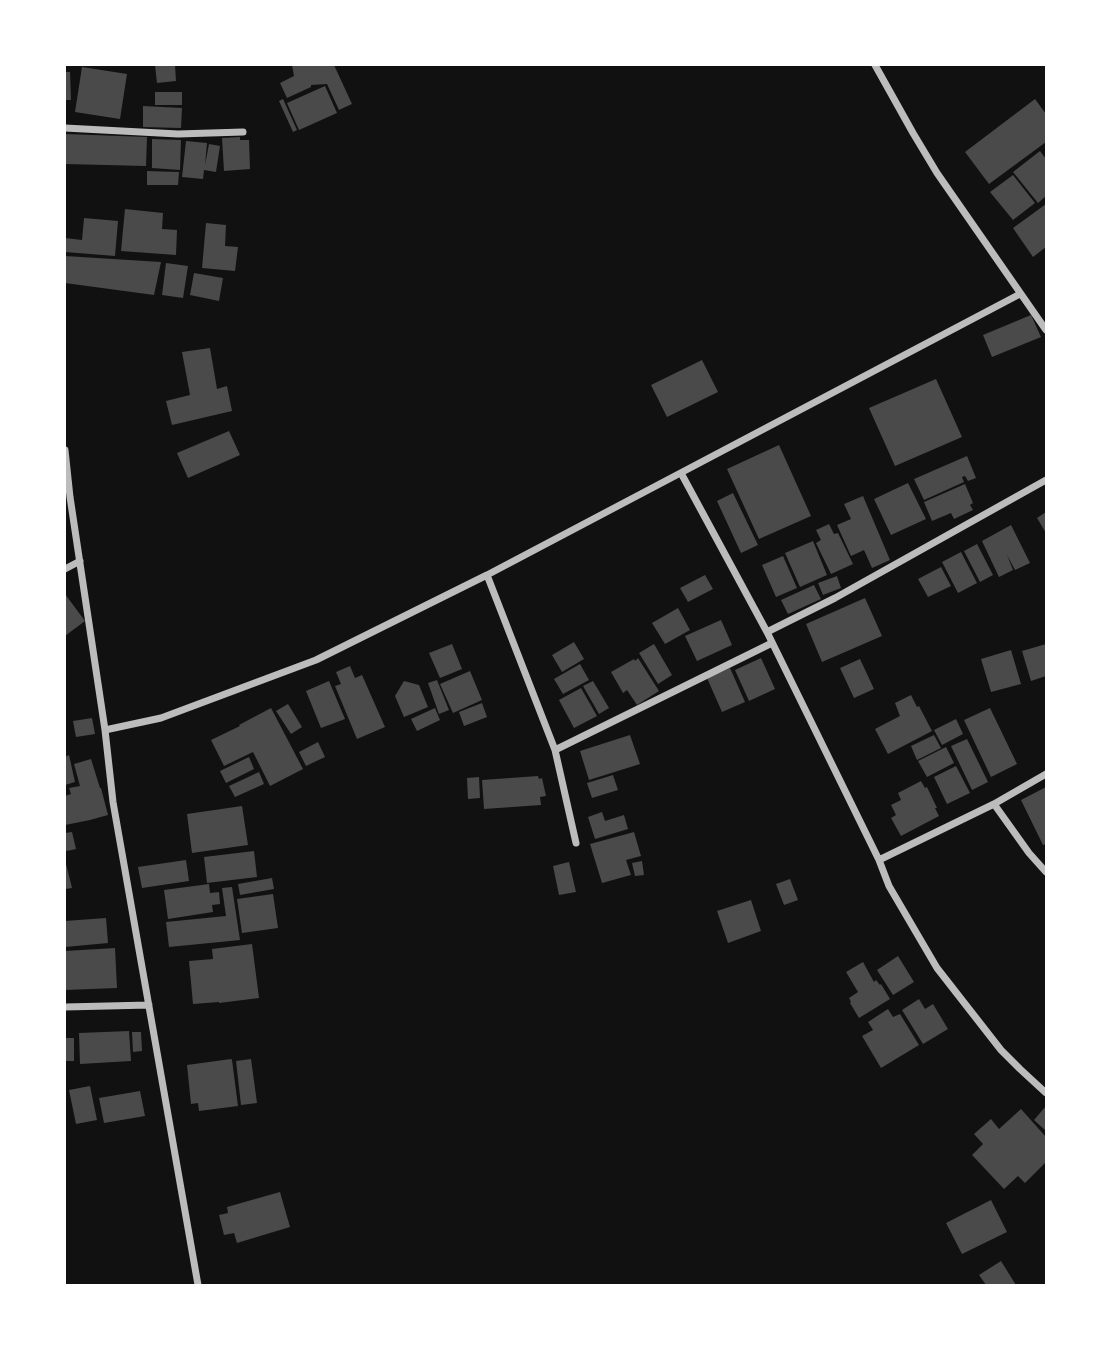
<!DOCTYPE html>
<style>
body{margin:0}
#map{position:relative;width:1111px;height:1350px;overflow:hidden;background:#111;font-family:Helvetica,sans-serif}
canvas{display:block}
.frame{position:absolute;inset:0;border:66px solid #fff;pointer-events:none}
</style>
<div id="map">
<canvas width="1111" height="1350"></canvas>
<div class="frame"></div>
</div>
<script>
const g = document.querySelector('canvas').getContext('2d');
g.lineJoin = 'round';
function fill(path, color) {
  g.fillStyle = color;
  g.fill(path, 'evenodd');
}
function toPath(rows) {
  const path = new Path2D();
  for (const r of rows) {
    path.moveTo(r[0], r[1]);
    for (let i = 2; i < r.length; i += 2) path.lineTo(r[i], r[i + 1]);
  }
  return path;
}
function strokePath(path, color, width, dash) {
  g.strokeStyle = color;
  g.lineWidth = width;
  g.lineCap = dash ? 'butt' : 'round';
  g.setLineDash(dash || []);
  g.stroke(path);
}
fill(toPath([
 [155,65,175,65,176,81,157,83],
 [292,65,334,65,352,104,339,110,327,84,311,85,311,87,287,98,280,83,294,76],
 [82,67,127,74,120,119,75,112],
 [65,72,70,72,71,100,65,100],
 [325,86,337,113,299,130,287,103],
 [155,92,182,92,182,105,155,105],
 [283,99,297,130,293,132,279,101],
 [1035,99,1046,114,1046,142,989,184,965,152],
 [143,106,182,108,181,128,143,127],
 [65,134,147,137,146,166,65,164],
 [240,137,240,140,249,140,250,169,224,171,222,138],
 [152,139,181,140,180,170,152,168],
 [186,141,207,143,205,165,209,144,220,146,216,172,204,170,203,179,182,177],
 [1040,151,1046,159,1046,196,1038,203,1013,172],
 [147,171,179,172,178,185,147,185],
 [1013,175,1035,203,1013,220,990,192],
 [1046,204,1046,247,1033,257,1013,228],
 [125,209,163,213,162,229,177,230,176,255,121,251],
 [84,218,118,221,115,256,65,252,65,238,82,240],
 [206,223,226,225,225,246,238,247,235,271,202,268],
 [65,256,161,262,154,295,65,283],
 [166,263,188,266,183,298,162,295],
 [194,273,223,278,219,301,190,295],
 [1031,315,1041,337,992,357,983,335],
 [210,348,217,389,227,386,232,411,172,425,166,401,190,395,182,352],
 [702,360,718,392,667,417,651,385],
 [936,379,962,437,895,466,869,408],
 [229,431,240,455,188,478,177,453],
 [779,445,811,516,759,539,727,469],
 [967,456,976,478,968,481,965,476,962,477,964,482,924,500,914,479],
 [908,483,926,519,891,535,874,499],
 [965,484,973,503,970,505,973,510,954,519,951,513,932,521,924,502],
 [733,493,758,545,741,553,717,501],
 [863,496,890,560,872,568,864,550,851,556,837,525,851,519,844,504],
 [1046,512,1046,533,1037,518],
 [829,524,834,534,838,533,853,564,831,574,816,543,821,540,816,530],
 [1011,525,1030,563,1015,570,1007,555,1013,570,999,577,982,541],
 [813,541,827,575,800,587,785,553],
 [977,544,993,575,980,582,964,551],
 [961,552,977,583,958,593,942,562],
 [783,556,797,588,776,597,762,565],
 [941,567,951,586,928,597,918,579],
 [705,575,713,589,688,602,680,588],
 [837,576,841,588,823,595,818,583],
 [814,585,821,599,788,614,781,600],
 [65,594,85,621,65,636],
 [865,598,882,636,822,662,806,624],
 [678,608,690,630,665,644,652,623],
 [721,620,732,645,697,661,685,636],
 [574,642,584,659,562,672,552,655],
 [452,644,462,669,440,678,429,653],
 [654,644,672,675,658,684,639,653],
 [1046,644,1046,676,1031,681,1022,651],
 [1011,650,1021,684,991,692,981,659],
 [638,658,659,691,637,705,627,690,623,693,611,672,634,659,635,661],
 [761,658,775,689,749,701,735,670],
 [860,659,874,689,854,698,840,668],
 [580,664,589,680,563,694,554,679],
 [350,666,355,678,362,675,385,727,357,739,335,686,341,684,336,672],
 [730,668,745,702,722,712,707,678],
 [470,671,482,700,453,713,440,684],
 [437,680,449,710,439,714,428,683],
 [329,681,345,719,321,728,306,691],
 [404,681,419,685,428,707,404,717,395,696],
 [593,681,609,708,599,714,583,686],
 [581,688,597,716,574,728,559,700],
 [911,695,917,707,919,706,932,731,888,754,875,729,900,716,895,703],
 [482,703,487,717,464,726,459,712],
 [288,704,302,727,291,734,276,711],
 [271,708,303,769,270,786,253,752,224,766,211,740,240,726,239,725],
 [435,708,440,720,417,731,411,719],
 [990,708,1017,764,991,777,964,720],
 [92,718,95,734,76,737,73,721],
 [956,719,963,734,942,745,934,730],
 [630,735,640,764,589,780,580,751],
 [934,735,941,748,917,760,911,746],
 [967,739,988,782,972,790,951,746],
 [318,742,325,757,306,766,299,752],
 [946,747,954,763,927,777,918,761],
 [69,755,75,782,65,785,65,757],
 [249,757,254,769,226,783,220,771],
 [91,759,100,788,101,788,108,815,90,820,65,825,65,796,71,794,69,788,80,786,74,764],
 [956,766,970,793,947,804,934,777],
 [259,772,264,784,235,797,229,786],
 [613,775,618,790,592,798,587,783],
 [538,776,539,779,542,778,546,796,540,797,541,805,484,809,482,780],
 [479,777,480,798,468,799,467,778],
 [921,781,925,788,927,787,937,808,935,808,939,816,901,836,891,818,896,815,891,805,901,800,898,793],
 [1046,787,1046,844,1043,845,1021,800],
 [242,806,248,845,192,853,187,814],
 [602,812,605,821,624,815,628,829,595,839,588,817],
 [72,832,76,849,67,851,65,849,65,833],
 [634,832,641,856,626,860,631,875,602,883,590,844],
 [254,851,257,877,207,883,204,857],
 [65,860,72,888,65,889],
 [186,860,189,881,142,888,138,867],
 [642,861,644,875,635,876,632,863],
 [569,862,576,892,559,895,553,866],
 [272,878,274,889,240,895,238,884],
 [790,879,798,900,784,905,776,884],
 [209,884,210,893,219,892,220,904,212,905,213,912,168,919,164,890],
 [232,887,240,940,169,947,166,922,226,916,222,888],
 [273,894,278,928,242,933,237,899],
 [751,900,761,931,728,943,717,911],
 [106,918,108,943,65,947,65,921],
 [252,944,259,998,219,1003,219,1002,193,1004,189,961,213,959,212,949],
 [115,948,117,988,65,990,65,951],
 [898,956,914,982,893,995,877,970],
 [863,962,874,982,876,980,880,985,881,984,890,999,859,1018,850,1003,851,1002,849,998,858,992,846,972],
 [919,999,925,1009,933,1004,948,1029,923,1044,902,1010],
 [888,1009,893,1017,900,1014,919,1045,881,1068,862,1036,873,1030,868,1022],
 [129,1031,131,1061,80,1064,79,1033],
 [132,1032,141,1032,142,1051,133,1052],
 [65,1038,74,1038,74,1061,65,1061],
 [231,1059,232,1060,238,1106,199,1111,198,1103,191,1104,187,1065],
 [251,1059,257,1103,241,1105,236,1061],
 [90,1086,97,1120,76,1124,69,1090],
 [140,1091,145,1116,104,1123,99,1098],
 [1046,1106,1046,1131,1034,1120],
 [1021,1109,1046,1137,1045,1151,1046,1162,1025,1183,1018,1176,1004,1189,972,1155,983,1144,974,1134,991,1119,999,1129],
 [280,1192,290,1227,237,1243,234,1233,224,1235,219,1215,228,1213,227,1207],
 [991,1200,1007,1232,962,1254,946,1223],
 [1001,1261,1016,1285,986,1285,979,1275]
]), '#4a4a4a');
strokePath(toPath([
 [875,65,913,133,937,173,1046,330],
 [65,128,178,134,243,132],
 [65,450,70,497,105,730,113,802,198,1285],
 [681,473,767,632,879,860,889,886,937,968,1001,1050,1020,1069,1046,1093],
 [65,569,80,561],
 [487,575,555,750,576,843],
 [767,632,835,598,1046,480],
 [105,730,161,718,316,660,487,575,1020,294],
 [555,750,772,643],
 [994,804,1029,853,1046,872],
 [879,860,994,804,1046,774],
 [65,1007,149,1005]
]), '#bcbcbc', 7);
</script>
